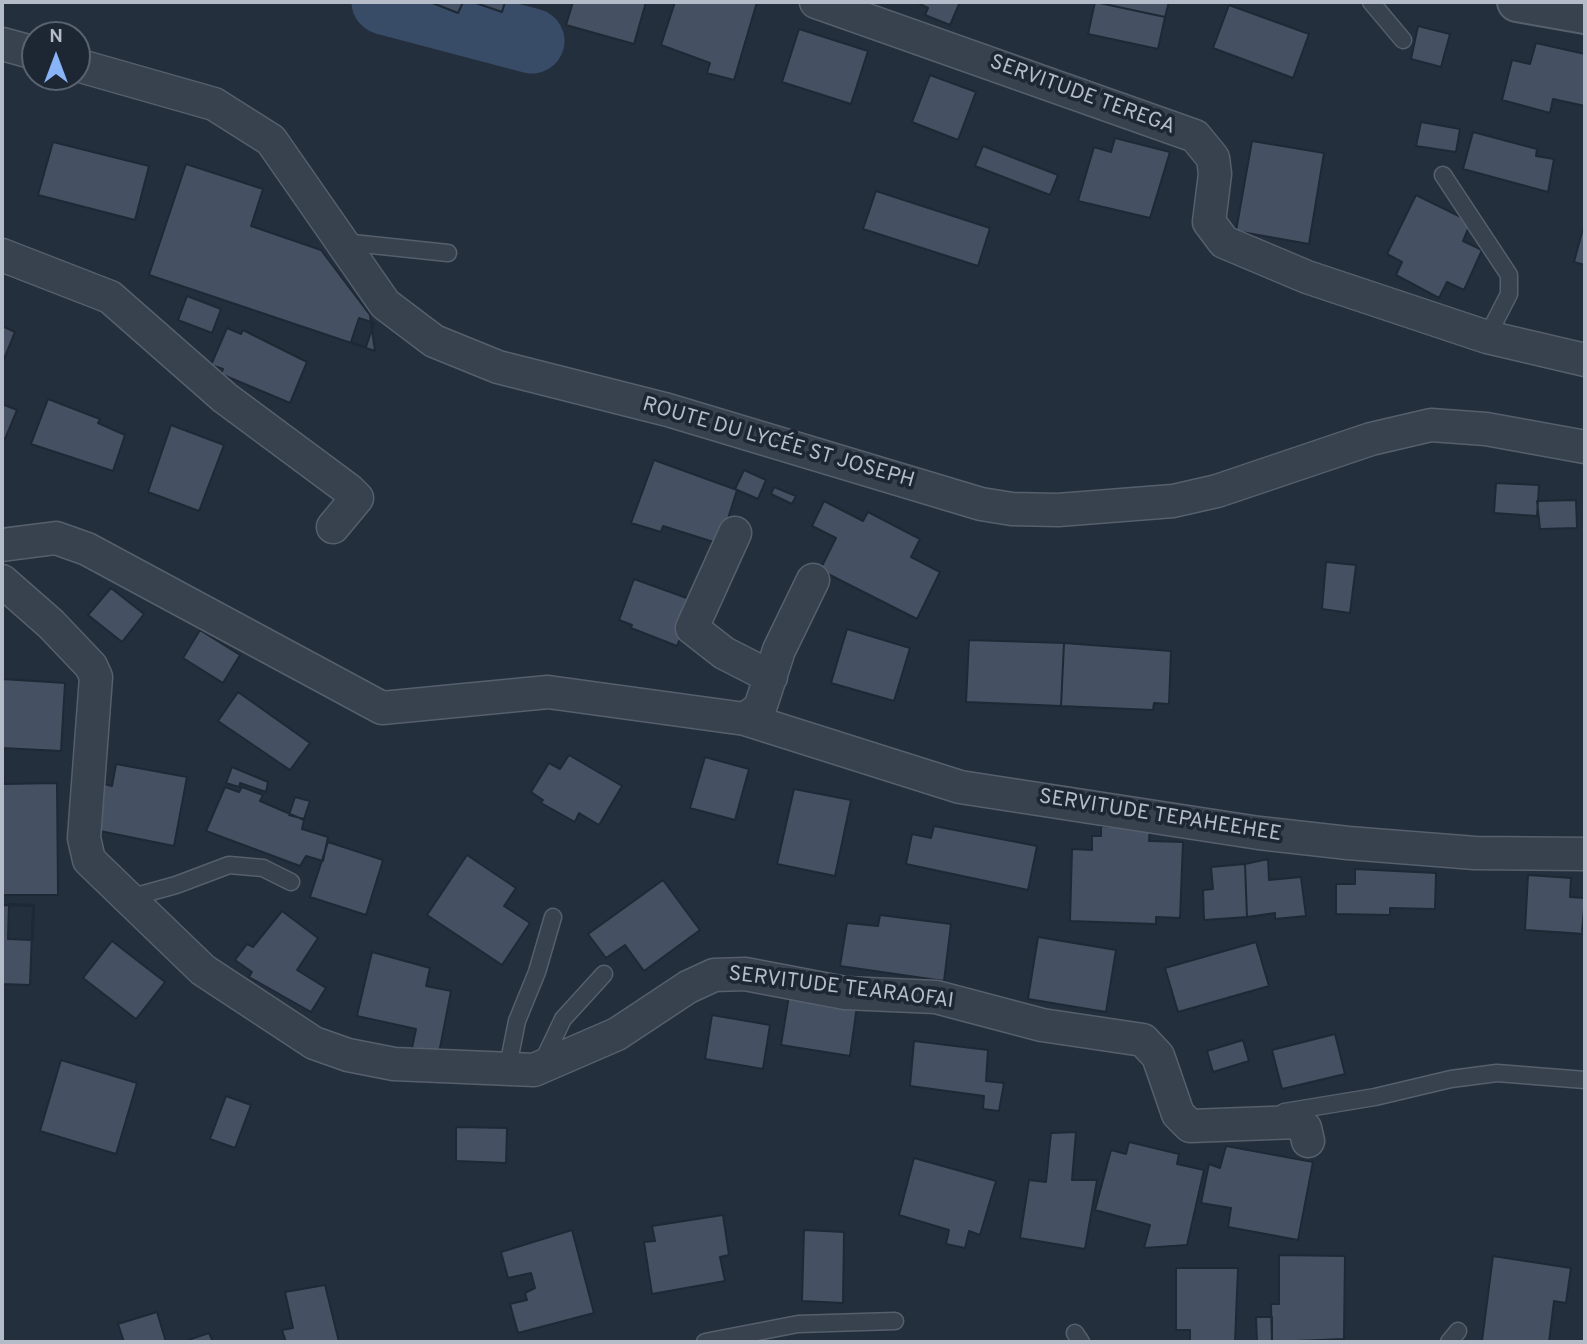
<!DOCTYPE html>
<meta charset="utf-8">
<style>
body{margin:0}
#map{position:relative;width:1587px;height:1344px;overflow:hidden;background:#242f3e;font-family:Overpass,sans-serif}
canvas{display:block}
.frame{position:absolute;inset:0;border:4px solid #b4bcc9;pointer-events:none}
.north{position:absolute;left:21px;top:21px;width:70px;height:70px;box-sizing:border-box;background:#1d2633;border:2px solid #59626f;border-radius:50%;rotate:0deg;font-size:19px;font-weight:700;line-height:28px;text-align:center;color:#b4bcc9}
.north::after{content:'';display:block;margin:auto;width:24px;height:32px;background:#8ab4f8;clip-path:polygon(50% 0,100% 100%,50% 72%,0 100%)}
</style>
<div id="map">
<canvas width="1587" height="1344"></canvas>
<div class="frame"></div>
<div class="north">N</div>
</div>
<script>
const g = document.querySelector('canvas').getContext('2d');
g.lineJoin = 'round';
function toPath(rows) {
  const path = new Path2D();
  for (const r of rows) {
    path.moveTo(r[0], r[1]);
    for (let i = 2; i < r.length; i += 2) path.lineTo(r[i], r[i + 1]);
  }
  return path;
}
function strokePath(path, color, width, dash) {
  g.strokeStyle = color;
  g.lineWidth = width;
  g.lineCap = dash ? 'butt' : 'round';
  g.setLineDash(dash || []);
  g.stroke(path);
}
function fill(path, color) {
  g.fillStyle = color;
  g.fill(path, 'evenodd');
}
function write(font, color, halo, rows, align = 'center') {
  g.font = font + ' Overpass,sans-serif';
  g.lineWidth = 7;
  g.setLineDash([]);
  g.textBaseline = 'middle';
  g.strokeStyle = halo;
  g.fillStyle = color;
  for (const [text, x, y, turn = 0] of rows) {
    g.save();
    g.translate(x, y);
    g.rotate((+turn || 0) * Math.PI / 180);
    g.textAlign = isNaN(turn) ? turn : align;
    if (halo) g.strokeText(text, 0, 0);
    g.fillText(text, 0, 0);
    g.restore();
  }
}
strokePath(toPath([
 [384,2,532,41]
]), '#394c67', 65);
const building = toPath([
 [430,2,463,2,458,13,430,2],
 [473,2,505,2,502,12,473,2],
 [573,2,646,2,634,44,566,25,573,2],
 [675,2,757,2,734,80,707,73,710,63,661,45,675,2],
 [916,2,960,2,950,25,925,15,928,8,916,2],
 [1095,2,1165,17,1158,49,1088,34,1095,2],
 [1095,2,1169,2,1165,17,1095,2],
 [1229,5,1309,34,1293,78,1213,48,1229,5],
 [1418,26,1450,34,1441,67,1411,59,1418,26],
 [799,29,868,51,851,104,782,82,799,29],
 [1536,43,1585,54,1585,106,1553,99,1550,113,1502,100,1512,60,1530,64,1536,43],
 [930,75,976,92,958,140,912,122,930,75],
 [1421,122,1460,129,1456,152,1416,146,1421,122],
 [1473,132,1537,149,1536,156,1554,159,1548,192,1463,169,1473,132],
 [1115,138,1170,152,1150,218,1078,201,1094,147,1111,152,1115,138],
 [1252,141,1324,153,1309,244,1236,231,1252,141],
 [53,142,149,166,135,220,38,195,53,142],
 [983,146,1058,175,1050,195,975,166,983,146],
 [186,164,263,189,251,226,321,250,370,315,375,351,149,275,186,164],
 [876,191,990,228,978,266,863,229,876,191],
 [1416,195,1471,222,1463,241,1482,250,1464,290,1447,282,1439,298,1396,275,1402,262,1387,254,1416,195],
 [1585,221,1585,265,1574,262,1585,221],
 [187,296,221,309,212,333,178,320,187,296],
 [359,318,374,323,366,347,351,342,359,318],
 [2,326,15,332,2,364,2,326],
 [227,328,241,334,243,330,307,362,290,403,221,374,223,369,211,365,227,328],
 [48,399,100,419,98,423,125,435,113,471,31,444,48,399],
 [2,404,17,410,5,439,2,438,2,404],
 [171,425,224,445,199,511,148,492,171,425],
 [654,460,737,490,720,544,663,526,661,532,631,523,654,460],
 [744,470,766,480,758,499,735,489,744,470],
 [1496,483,1539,485,1537,516,1494,513,1496,483],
 [774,487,796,496,792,504,771,494,774,487],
 [1576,500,1577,528,1540,529,1537,501,1576,500],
 [824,501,863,521,868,512,920,539,911,557,940,572,917,619,820,570,836,538,812,526,824,501],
 [1326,562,1356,565,1350,613,1322,609,1326,562],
 [634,579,695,601,677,646,631,628,632,625,619,620,634,579],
 [111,588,144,614,122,642,88,615,111,588],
 [847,629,910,648,894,701,831,683,847,629],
 [200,630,240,655,223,683,183,658,200,630],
 [969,640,1064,643,1061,706,966,702,969,640],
 [1064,643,1171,651,1169,704,1154,703,1153,710,1061,706,1064,643],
 [2,679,65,683,61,751,2,748,2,679],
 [238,692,310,743,290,770,218,721,238,692],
 [569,755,622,786,599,825,579,813,575,822,541,803,543,800,531,792,549,763,560,769,569,755],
 [705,757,749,769,735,820,690,808,705,757],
 [116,764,187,777,174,846,95,830,104,784,112,786,116,764],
 [232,767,268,782,266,792,240,783,239,787,226,783,232,767],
 [2,773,4,784,57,783,58,895,2,895,2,773],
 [225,787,239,792,242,787,263,795,260,801,304,820,302,829,328,837,323,861,306,856,300,866,206,831,225,787],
 [794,789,851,800,835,876,777,864,794,789],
 [295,797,310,801,304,819,289,815,295,797],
 [934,826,1037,846,1028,890,906,864,912,834,931,838,934,826],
 [1101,826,1150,827,1149,841,1183,842,1180,918,1156,917,1156,924,1070,921,1072,849,1092,850,1092,836,1101,836,1101,826],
 [328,842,383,860,366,915,310,897,328,842],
 [467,855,516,888,504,906,530,923,502,965,427,915,467,855],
 [1268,859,1269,880,1301,877,1306,916,1275,919,1275,913,1247,917,1245,864,1268,859],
 [1245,864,1247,917,1204,920,1203,890,1213,889,1211,867,1245,864],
 [1355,869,1436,873,1435,909,1390,908,1390,915,1336,914,1336,884,1355,884,1355,869],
 [1528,875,1571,878,1570,897,1585,898,1582,931,1585,934,1525,930,1528,875],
 [663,880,700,930,644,971,625,945,606,958,588,934,663,880],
 [9,904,34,905,33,940,8,939,9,904],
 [2,905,33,906,30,985,2,984,2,905],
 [282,911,318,938,297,970,326,988,311,1012,249,977,252,972,235,960,247,944,253,947,282,911],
 [880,915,951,924,944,981,840,966,847,923,878,926,880,915],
 [1038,937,1116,950,1106,1012,1028,999,1038,937],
 [112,941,165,982,136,1019,83,978,112,941],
 [1256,942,1269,986,1178,1012,1165,968,1256,942],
 [372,952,430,968,426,986,451,991,439,1053,412,1048,416,1029,357,1016,372,952],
 [790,989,858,999,850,1056,781,1045,790,989],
 [712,1015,770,1025,763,1069,705,1059,712,1015],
 [1335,1034,1345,1074,1282,1089,1272,1050,1335,1034],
 [1243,1040,1249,1061,1213,1072,1207,1051,1243,1040],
 [914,1041,988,1050,986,1081,1004,1083,999,1111,983,1109,984,1096,910,1086,914,1041],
 [61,1060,137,1083,116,1154,40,1131,61,1060],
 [226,1096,251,1105,235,1148,210,1139,226,1096],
 [456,1127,507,1128,506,1163,456,1161,456,1127],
 [1076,1132,1072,1180,1097,1180,1085,1249,1020,1238,1029,1180,1046,1182,1051,1133,1076,1132],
 [1129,1142,1179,1154,1177,1164,1204,1170,1187,1245,1144,1248,1150,1225,1095,1210,1111,1150,1126,1154,1129,1142],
 [1226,1146,1313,1162,1298,1240,1228,1227,1231,1208,1201,1203,1209,1164,1220,1168,1226,1146],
 [914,1158,996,1181,980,1235,969,1231,965,1248,946,1244,949,1230,899,1215,914,1158],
 [723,1215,729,1255,720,1257,725,1281,652,1294,644,1242,655,1241,652,1226,723,1215],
 [572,1230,594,1313,518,1333,510,1304,527,1300,525,1293,535,1288,531,1273,508,1278,501,1252,572,1230],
 [804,1230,844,1232,843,1303,802,1301,804,1230],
 [1279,1255,1345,1256,1344,1339,1272,1342,1271,1304,1279,1304,1279,1255],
 [1493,1256,1571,1268,1566,1303,1554,1301,1549,1342,1482,1341,1493,1256],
 [1176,1268,1238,1268,1235,1342,1190,1342,1190,1330,1176,1330,1176,1268],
 [325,1285,339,1342,286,1342,282,1330,293,1328,285,1292,325,1285],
 [157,1312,166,1342,124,1342,118,1324,157,1312],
 [1256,1317,1272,1317,1272,1342,1257,1342,1256,1317],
 [209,1333,213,1342,182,1342,209,1333]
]);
fill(building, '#455162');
strokePath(building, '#1f2835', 2);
const service = toPath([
 [1371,2,1403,40],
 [1443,175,1509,275,1509,294,1487,337],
 [343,242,448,253],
 [129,898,176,885,229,865,263,868,291,882],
 [542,1063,563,1019,604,974],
 [507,1071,517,1021,537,972,553,917],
 [1284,1112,1375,1097,1451,1079,1497,1073,1585,1080],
 [1075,1333,1081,1342],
 [705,1342,798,1324,895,1321],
 [1449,1342,1458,1331]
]);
const minor = toPath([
 [816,2,1195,136,1213,158,1215,174,1209,222,1224,242,1307,277,1487,337,1585,360],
 [2,44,35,53],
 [77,65,214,104,271,140,385,304,434,341,498,367,668,410,981,504,1012,509,1058,510,1173,501,1217,491,1371,439,1431,425,1486,429,1585,447],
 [2,255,110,297,225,398,349,490,357,498,333,527],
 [735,533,692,628,724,653,771,677],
 [2,545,56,538,87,549,382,708,548,692,745,719,760,708,779,650,813,580],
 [2,581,51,624,91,666,96,677,84,838,89,860,203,970,314,1043,348,1055,394,1064,534,1070,617,1034,688,987,714,975,745,974,845,993,936,997,1042,1025,1143,1040,1158,1056,1178,1114,1190,1126,1298,1122,1305,1128,1308,1141],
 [745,719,960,787,1259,833,1348,843,1475,853,1585,854]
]);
const tertiary = toPath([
 [1517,2,1585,14]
]);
strokePath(service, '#565f6c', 19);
strokePath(minor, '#565f6c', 35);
strokePath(tertiary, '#565f6c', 42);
strokePath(service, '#38414e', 16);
strokePath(minor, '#38414e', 32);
strokePath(tertiary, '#38414e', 38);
write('21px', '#b4bcc9', '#1d2633', [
 ["SERVITUDE TEREGA",1082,96,20],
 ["ROUTE DU LYCÉE ST JOSEPH",778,444,16],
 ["SERVITUDE TEPAHEEHEE",1160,817,9],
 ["SERVITUDE TEARAOFAI",841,989,7]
]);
</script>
